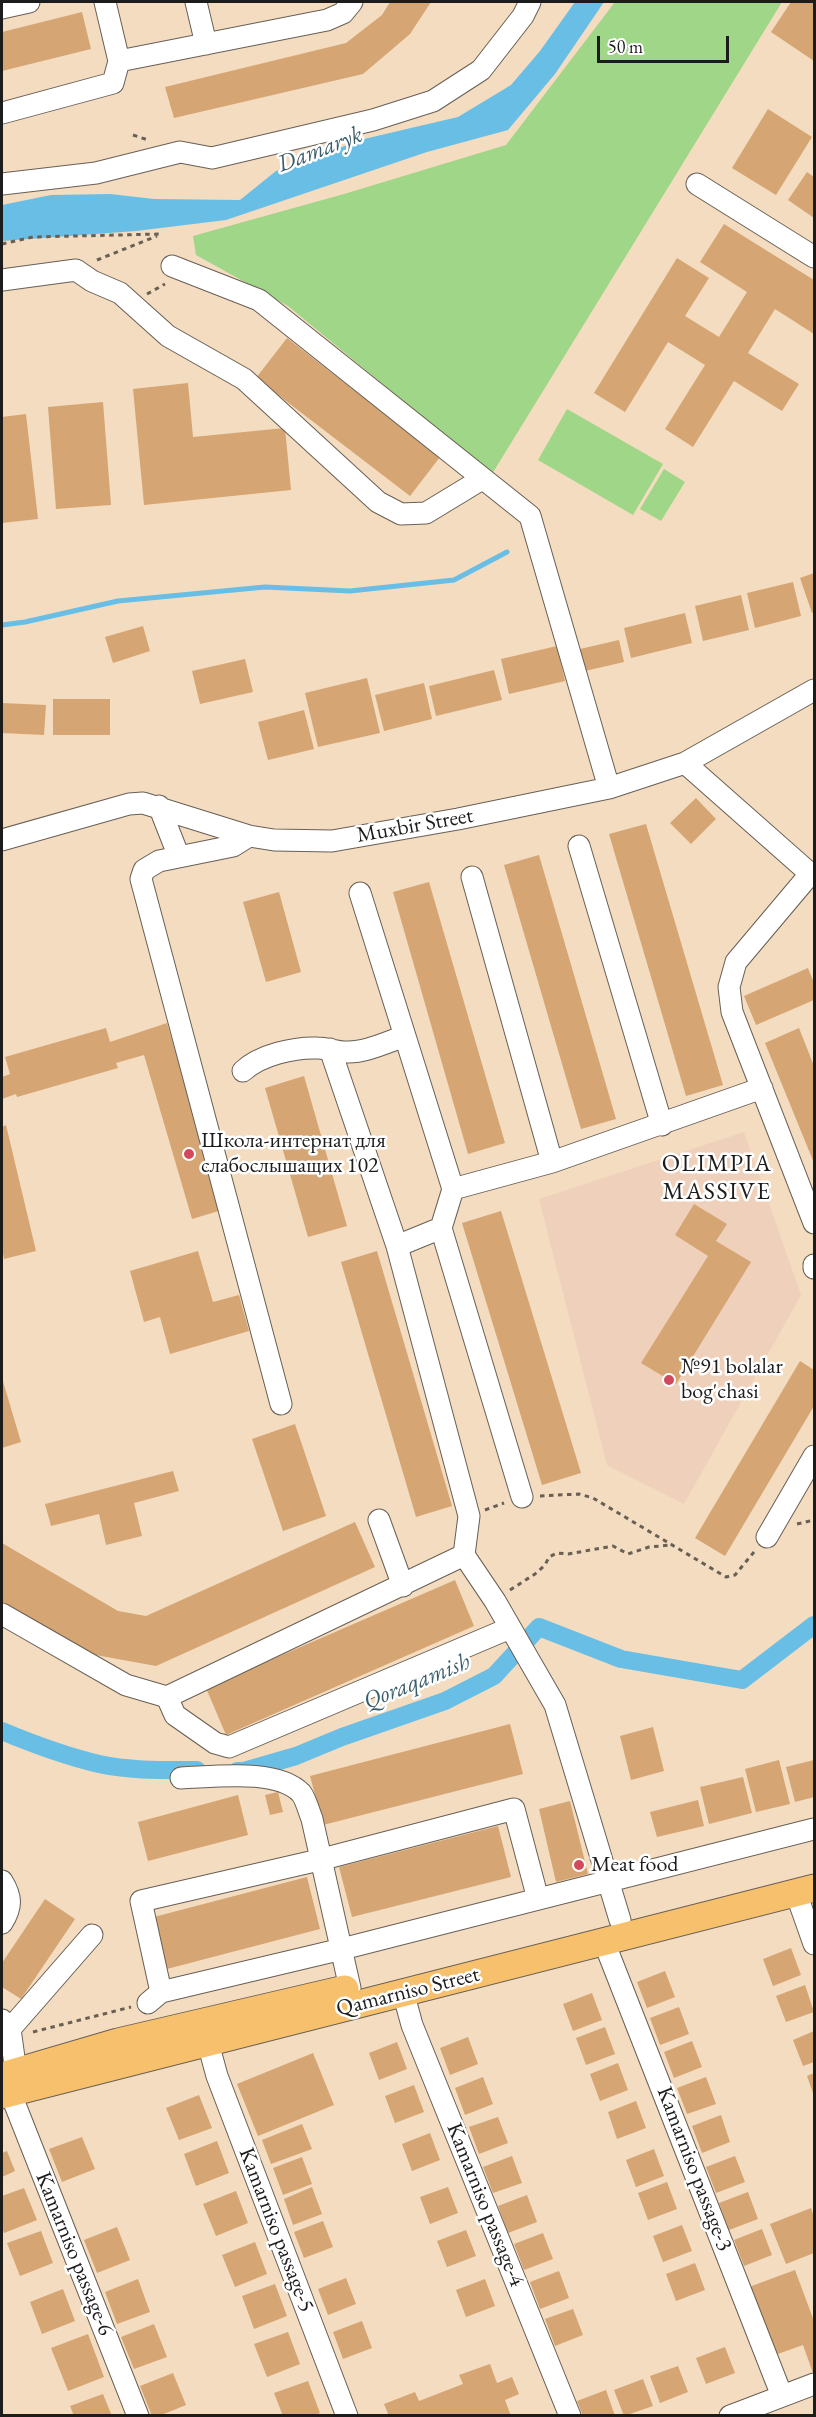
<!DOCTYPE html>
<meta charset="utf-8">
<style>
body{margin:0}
#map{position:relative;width:816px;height:2417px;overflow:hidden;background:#f4dcc0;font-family:"EB Garamond",serif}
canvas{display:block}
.frame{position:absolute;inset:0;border:3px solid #1c1c1c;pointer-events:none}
.scale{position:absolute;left:597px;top:36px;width:132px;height:27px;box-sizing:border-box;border:3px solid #1c1c1c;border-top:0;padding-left:8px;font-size:18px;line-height:21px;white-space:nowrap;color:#1c1c1c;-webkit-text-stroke:4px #fff;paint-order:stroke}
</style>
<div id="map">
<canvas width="816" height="2417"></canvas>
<div class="frame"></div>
<div class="scale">50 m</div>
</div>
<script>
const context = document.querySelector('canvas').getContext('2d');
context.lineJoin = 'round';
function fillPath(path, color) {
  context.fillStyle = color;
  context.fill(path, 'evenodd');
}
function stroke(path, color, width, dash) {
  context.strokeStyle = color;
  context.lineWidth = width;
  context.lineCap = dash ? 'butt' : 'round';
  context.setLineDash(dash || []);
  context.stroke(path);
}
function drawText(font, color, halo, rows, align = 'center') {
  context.font = font + ' "EB Garamond",serif';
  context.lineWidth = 5;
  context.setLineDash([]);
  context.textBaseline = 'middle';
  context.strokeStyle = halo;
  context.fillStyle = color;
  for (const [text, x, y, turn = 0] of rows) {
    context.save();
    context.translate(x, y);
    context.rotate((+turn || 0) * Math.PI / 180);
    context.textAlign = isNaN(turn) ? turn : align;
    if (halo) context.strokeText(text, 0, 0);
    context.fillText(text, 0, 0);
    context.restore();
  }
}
fillPath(new Path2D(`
 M744,1132l57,163 -117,209 -77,-39 -68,-266z`), '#efd0bb');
fillPath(new Path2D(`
 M615,2h167l-290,472 -204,-168 -92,-51 -3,-19 151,-42 162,-49z
 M567,409l96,55 -30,51 -95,-55z
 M664,469l21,13 -24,39 -21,-12z`), '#a0d687');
fillPath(new Path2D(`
 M575,2h29l-49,72 -47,56 -81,22 -201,68 -90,11 -134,10v-36l49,-10 59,-1 44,5 86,1 36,-29 88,-32 94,-22 53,-32 29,-34z`), '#68bee5');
stroke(new Path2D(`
 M2,625l23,-3 93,-21 147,-14 85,4 104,-11 53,-28`), '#68bee5', 5);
stroke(new Path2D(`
 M2,1731c31,13 64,25 97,33 31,7 67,6 98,6
 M237,1771h7l52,-15 46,-19 103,-36 49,-25 45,-49 82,32 121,21 72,-55`), '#68bee5', 18);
fillPath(new Path2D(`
 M390,2h41l-21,32 -47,40 -189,44 -9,-31 181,-44 36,-28z
 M791,2h23v59l-43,-29z
 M82,12l9,37 -89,22v-39z
 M768,109l44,28 -36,58 -44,-27z
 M807,172l7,5v41l-26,-18z
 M724,224l90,56v54l-39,-25 -27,44 51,31 -17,27 -48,-30 -41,66 -28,-18 40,-64 -37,-23 -43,70 -31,-19 83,-135 32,20 -24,38 34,21 28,-45 -47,-30z
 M287,338l153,119 -30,39 -154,-118z
 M188,383l5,54 92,-9 6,62 -147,15 -11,-116z
 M103,402l8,103 -55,4 -8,-102z
 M26,414l12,105 -36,4v-106z
 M814,573v39l-2,1 -12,-35z
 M793,582l8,34 -46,12 -8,-35z
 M741,595l8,35 -46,11 -8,-35z
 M685,613l7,30 -61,15 -7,-30z
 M143,626l7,25 -37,12 -8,-26z
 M619,640l5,22 -39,9 -5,-22z
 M557,646l8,35 -56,13 -8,-35z
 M245,659l8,33 -53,12 -8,-33z
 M494,670l8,30 -66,16 -7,-30z
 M367,678l13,55 -62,14 -13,-54z
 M424,683l8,36 -48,12 -9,-36z
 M53,699h57v36h-57z
 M2,703l44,2 -2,30 -42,-2z
 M304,710l10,39 -46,11 -10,-38z
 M696,798l20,21 -25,25 -21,-21z
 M646,824l77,261 -37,11 -77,-262z
 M539,855l77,264 -35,10 -77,-264z
 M429,882l76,261 -37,11 -75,-262z
 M279,892l22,80 -35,10 -23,-80z
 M808,968l6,15v17l-58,25 -12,-29z
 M167,1023l55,187 -30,9 -48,-164 -28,8 2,5 -101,29 -1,-3 -14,5v-22l8,-3 -5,-17 101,-29 4,14z
 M799,1028l15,38v97l-49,-120z
 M304,1076l43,150 -39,11 -43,-149z
 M6,1125l30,126 -32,8 -2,-12v-120z
 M694,1204l33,20 -11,17 35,21 -75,122 -35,-21 67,-107 -33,-21z
 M501,1211l80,262 -39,12 -80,-262z
 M198,1251l15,51 26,-7 10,36 -79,23 -10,-37 -16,5 -14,-51z
 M377,1251l75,255 -36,11 -75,-255z
 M800,1361l14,9v36l-89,150 -30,-18z
 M2,1378l19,64 -19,6z
 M295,1424l31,92 -43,15 -31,-92z
 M173,1471l6,20 -45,12 8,33 -36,9 -7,-31 -48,12 -6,-22z
 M355,1522l20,45 -219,99 -66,-12 -88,-52v-59l116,68 28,5z
 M455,1580l19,46 -248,109 -20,-47z
 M510,1724l13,50 -200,51 -13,-49z
 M653,1727l11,44 -33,9 -11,-44z
 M779,1760l11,44 -34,8 -11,-43z
 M814,1760v37l-19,5 -9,-35z
 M743,1777l9,36 -43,11 -9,-37z
 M278,1792l5,20 -13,3 -5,-20z
 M238,1795l10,40 -100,26 -10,-39z
 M698,1800l6,26 -47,11 -7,-25z
 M570,1801l18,73 -32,8 -17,-73z
 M498,1826l13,51 -159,40 -13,-50z
 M307,1877l13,52 -157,41 -13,-52z
 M45,1899l30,20 -54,80 -19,-12v-24z
 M791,1948l10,27 -28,11 -10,-27z
 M665,1971l10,26 -28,11 -10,-26z
 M805,1985l9,27 -28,10 -10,-26z
 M592,1993l10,27 -29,11 -10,-27z
 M679,2007l10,27 -29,11 -10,-27z
 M605,2027l10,27 -29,11 -10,-27z
 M814,2031v31l-11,4 -10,-26z
 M468,2037l10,27 -28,11 -10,-27z
 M692,2041l10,26 -28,11 -10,-26z
 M397,2042l10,27 -28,11 -10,-27z
 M313,2053l21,52 -76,31 -21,-52z
 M618,2063l10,27 -28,11 -10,-27z
 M814,2073v23l-7,-20z
 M483,2077l10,27 -28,11 -10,-27z
 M706,2077l10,27 -29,10 -10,-26z
 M414,2085l10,27 -29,11 -10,-27z
 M199,2095l13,33 -33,12 -13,-32z
 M636,2101l10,27 -29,11 -9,-27z
 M721,2115l9,27 -28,11 -10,-27z
 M498,2117l10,26 -29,11 -10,-27z
 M302,2124l10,25 -41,15 -9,-24z
 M430,2133l10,27 -28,11 -10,-27z
 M82,2137l13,32 -33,13 -13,-33z
 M217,2141l12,32 -33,13 -12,-32z
 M654,2149l10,27 -28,11 -10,-27z
 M7,2151l8,20 -13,6v-24z
 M512,2156l10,27 -29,10 -10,-26z
 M735,2156l10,26 -29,11 -10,-26z
 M302,2157l10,27 -29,11 -10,-27z
 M667,2182l10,27 -29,11 -10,-27z
 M312,2187l10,27 -29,11 -9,-26z
 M448,2187l10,26 -28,11 -10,-27z
 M24,2188l13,32 -33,13 -2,-6v-31z
 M236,2191l12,32 -32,13 -13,-32z
 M748,2192l10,27 -29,11 -10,-27z
 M527,2195l10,27 -29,11 -10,-27z
 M811,2208l3,9v36l-28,11 -16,-40z
 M323,2221l10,26 -29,11 -10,-26z
 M682,2225l10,26 -29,11 -10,-26z
 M117,2227l13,33 -33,13 -13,-33z
 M762,2229l10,26 -28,11 -10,-26z
 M466,2230l10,26 -29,11 -10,-26z
 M41,2231l12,32 -33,13 -13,-33z
 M543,2233l10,26 -29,11 -10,-26z
 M255,2242l12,32 -32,13 -13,-32z
 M695,2263l10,27 -29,11 -10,-27z
 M795,2270l19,51v55l-11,-31 -28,10 -26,-68z
 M559,2271l10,27 -29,11 -10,-27z
 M346,2278l10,26 -28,11 -10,-26z
 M138,2279l12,33 -33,12 -12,-32z
 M485,2279l10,27 -29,11 -10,-27z
 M275,2284l12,32 -33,13 -12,-33z
 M63,2289l12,32 -33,13 -12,-32z
 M573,2309l10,26 -28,11 -10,-27z
 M362,2321l10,27 -29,11 -10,-27z
 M154,2324l13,33 -33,12 -13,-32z
 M288,2332l12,32 -33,13 -13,-33z
 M88,2334l16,43 -36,14 -17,-43z
 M725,2347l10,26 -29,11 -10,-26z
 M490,2364l7,19 15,-6 7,17 -14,6 6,16h-122l-5,-12 31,-12 4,9 44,-17 -4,-9z
 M678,2366l10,26 -28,11 -10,-27z
 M173,2373l13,32 -27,11h-7l-12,-30z
 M643,2379l10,27 -29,10 -10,-26z
 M308,2381l12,32 -7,3h-30l-9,-23z
 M606,2390l9,26h-32l-6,-15z
 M103,2394l9,22h-38l-4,-10z`), '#d5a573');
const minor = new Path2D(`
 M105,2l14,59
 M196,2l10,42
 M2,8l27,-6
 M2,113l111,-30 6,-22 208,-41 16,-7 9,-11
 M2,184l94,-11 84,-21 32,6 161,-38 60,-19 48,-31 42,-54 7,-14
 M697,184l117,73
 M172,266l87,34 271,216 79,272
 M2,280l74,-10 16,11 28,12 48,43 76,43 134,123 23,12 25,-1 56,-34
 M685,763l129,114
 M159,806l20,51
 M249,836l-16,10 -74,15 -15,9 -3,9 140,525
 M2,840l127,-36 14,-1 106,33 25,4 58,1 126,-22 151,-31 76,-25 129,-73
 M579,846l83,279
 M811,873l-75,89 -7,25 3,25 82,211
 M472,877l80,285
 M360,893l93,296 -12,39 81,269
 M330,1049l67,197 44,-18
 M243,1071c17,-16 51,-24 75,-23 9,0 18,4 28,4 19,1 41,-10 59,-16
 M453,1189l99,-27 210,-74
 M397,1246l72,270 -5,39 31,46 60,104 65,215
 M814,1265v3
 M379,1520l24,66
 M767,1537l47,-81
 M2,1614l124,71 41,12 297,-142
 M167,1697l8,18 40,28 14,4 281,-119
 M181,1778c32,-1 96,-10 120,15 5,6 8,19 11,26l38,169
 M2,1881c10,16 10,26 0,42
 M796,1893l18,51
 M604,1942l178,454
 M161,1992l-20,-91 178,-41 195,-51 24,90
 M403,1992l9,33 158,391
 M148,2003l13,-11 181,-43 472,-120
 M2,2020l8,9 6,43
 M10,2029l82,-94
 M208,2043l9,33 130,340
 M10,2092l128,324
 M730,2416l84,-32`);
const major = new Path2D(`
 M2,2076l116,-34 227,-53
 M2,2095l812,-207`);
stroke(minor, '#685f55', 23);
stroke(major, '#685f55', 29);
stroke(new Path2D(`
 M133,135l15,5
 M2,244l31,-7 128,-3
 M97,260l60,-24
 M147,294l18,-10
 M540,1496l39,-2 14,4 133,79 9,-2 19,-23
 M485,1510l19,-7
 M797,1524l17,-4
 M510,1590l25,-16 10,-9 4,-8 8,-4 11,1 45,-8 15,8 21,-7 22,-2
 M33,2032l98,-25`), '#685f55', 3, [4.5, 4.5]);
stroke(minor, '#fff', 21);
stroke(major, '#f7c06c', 27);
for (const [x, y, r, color] of [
 [189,1154,6,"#d1495b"],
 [669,1380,6,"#d1495b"],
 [579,1865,6,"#d1495b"]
]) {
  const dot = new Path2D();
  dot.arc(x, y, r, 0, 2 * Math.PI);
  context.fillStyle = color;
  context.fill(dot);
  stroke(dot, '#fff', 2);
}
drawText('22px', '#1c1c1c', '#fff', [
 ["Muxbir Street",415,826,-10],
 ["Qamarniso Street",408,1992,-14],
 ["Kamarniso passage-3",694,2169,69],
 ["Kamarniso passage-4",485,2205,68],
 ["Kamarniso passage-5",276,2230,69],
 ["Kamarniso passage-6",74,2254,68]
]);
drawText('22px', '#1c1c1c', '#fff', [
 ["Школа-интернат для",201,1141],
 ["слабослышащих 102",201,1166],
 ["№91 bolalar",681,1367],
 ["bog'chasi",681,1392],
 ["Meat food",591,1865]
], 'left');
drawText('italic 24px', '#3a5d6c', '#fff', [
 ["Damaryk",320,150,-21],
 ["Qoraqamish",417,1682,-22]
]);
context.letterSpacing = '1.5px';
drawText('24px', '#1c1c1c', '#fff', [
 ["OLIMPIA",717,1164],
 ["MASSIVE",717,1192]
]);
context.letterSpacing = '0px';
</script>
